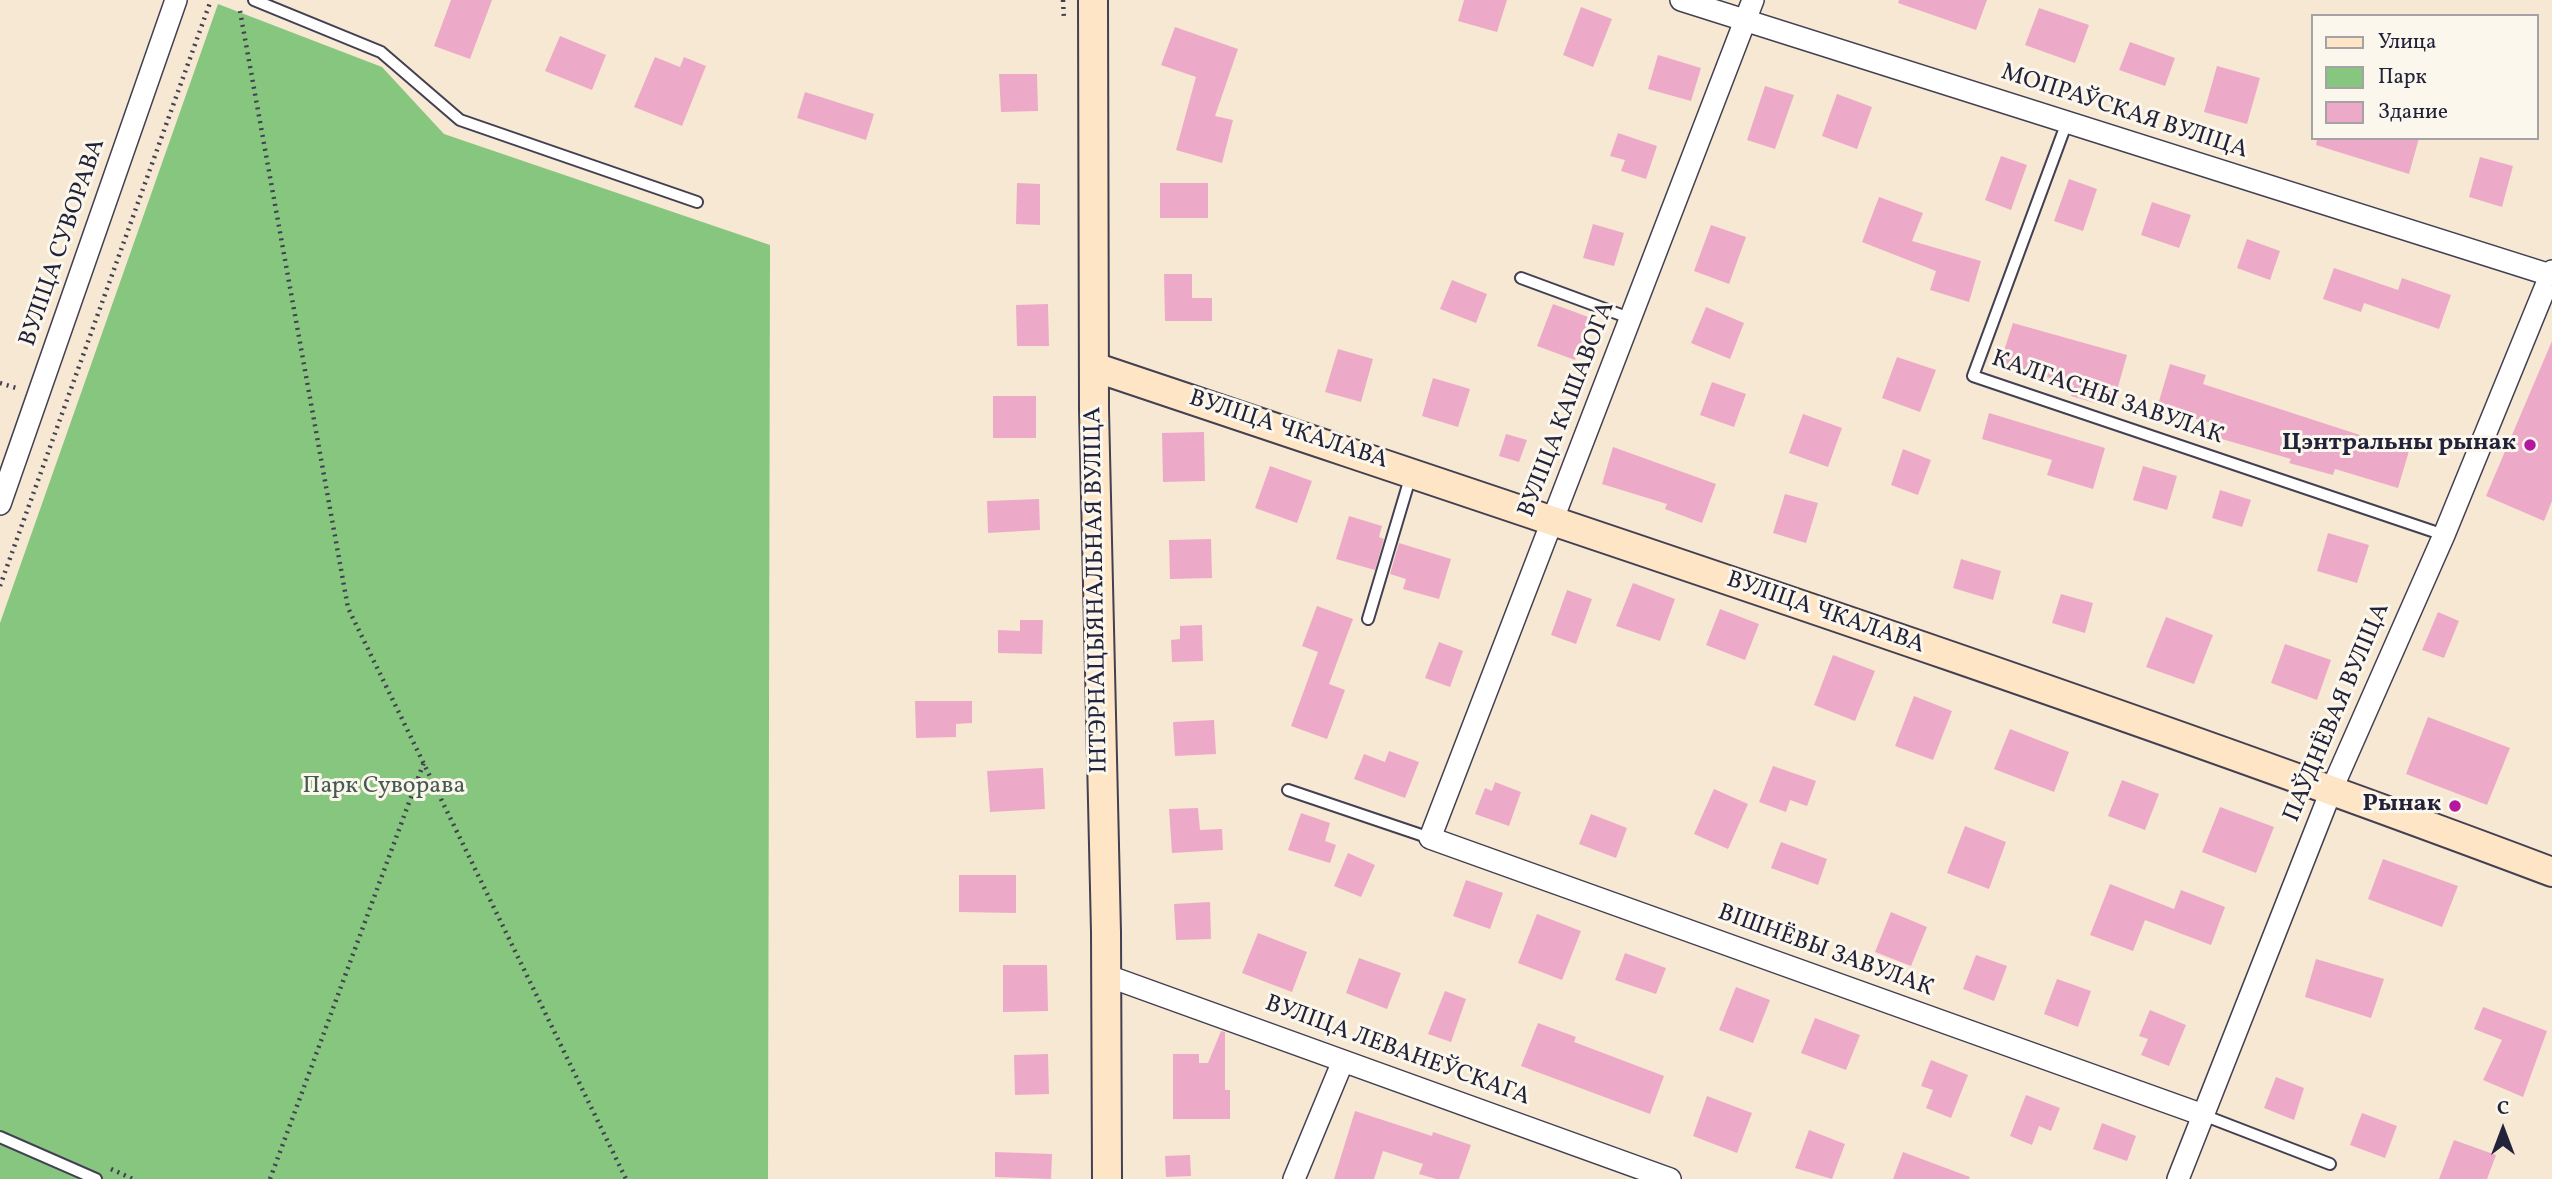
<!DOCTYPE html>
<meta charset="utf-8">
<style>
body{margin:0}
#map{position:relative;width:2552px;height:1179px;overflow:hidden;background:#f7e8d3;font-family:Vollkorn,serif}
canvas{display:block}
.legend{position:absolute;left:2311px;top:14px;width:228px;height:126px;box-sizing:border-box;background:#fbf7ec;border:2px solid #a4a2a5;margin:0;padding:9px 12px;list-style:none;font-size:21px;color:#22223b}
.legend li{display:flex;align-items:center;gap:14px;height:35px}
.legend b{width:35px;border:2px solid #a4a2a5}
.north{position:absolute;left:2468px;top:1095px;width:70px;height:70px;-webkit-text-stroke:5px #fbf7ec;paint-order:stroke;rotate:0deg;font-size:19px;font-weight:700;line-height:28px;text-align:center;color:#22223b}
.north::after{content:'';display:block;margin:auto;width:24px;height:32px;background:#22223b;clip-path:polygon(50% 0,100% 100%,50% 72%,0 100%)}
</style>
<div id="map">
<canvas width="2552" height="1179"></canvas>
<ul class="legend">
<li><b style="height:9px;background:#fde5c5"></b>Улица</li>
<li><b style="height:19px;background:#87c67e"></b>Парк</li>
<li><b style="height:19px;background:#edaac8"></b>Здание</li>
</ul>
<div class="north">С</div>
</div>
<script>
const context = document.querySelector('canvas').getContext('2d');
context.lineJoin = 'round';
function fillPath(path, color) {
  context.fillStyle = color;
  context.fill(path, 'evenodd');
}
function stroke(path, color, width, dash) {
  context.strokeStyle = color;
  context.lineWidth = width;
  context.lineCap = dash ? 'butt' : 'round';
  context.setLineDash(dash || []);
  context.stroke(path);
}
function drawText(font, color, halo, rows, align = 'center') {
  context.font = font + ' Vollkorn,serif';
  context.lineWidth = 6;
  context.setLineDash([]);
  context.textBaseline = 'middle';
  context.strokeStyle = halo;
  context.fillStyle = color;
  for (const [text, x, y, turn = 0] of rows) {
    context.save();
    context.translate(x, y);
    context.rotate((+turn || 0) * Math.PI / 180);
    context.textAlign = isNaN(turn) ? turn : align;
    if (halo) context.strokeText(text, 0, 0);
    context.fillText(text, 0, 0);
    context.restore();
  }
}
fillPath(new Path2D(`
 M218,4l164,63 62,67 326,111 -2,934h-768v-556z`), '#87c67e');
fillPath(new Path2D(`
 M451,0h41l-22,59 -36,-13z
 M1464,0h43l-10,32 -39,-11z
 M1899,0h88l-11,30 -78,-27z
 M1581,7l31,12 -19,48 -30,-12z
 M2039,8l50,17 -14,38 -50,-18z
 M1175,27l63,22 -23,67 18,4 -11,43 -46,-13 20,-73 -35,-12z
 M560,36l46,19 -14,35 -47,-19z
 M2130,42l45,16 -10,28 -46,-16z
 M1658,55l43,13 -10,33 -43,-12z
 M655,57l25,10 4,-10 22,9 -24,60 -48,-19z
 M2217,66l43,12 -13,46 -43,-12z
 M999,74h38l1,37 -37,1z
 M1765,86l29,9 -19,54 -28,-9z
 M805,92l69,22 -8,26 -69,-22z
 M1837,94l35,13 -15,42 -35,-13z
 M1618,133l39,13 -11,33 -25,-8 4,-11 -15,-4z
 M2317,138h102l-10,36 -93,-29z
 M2001,156l26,9 -16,45 -26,-10z
 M2480,157l33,9 -11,41 -33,-10z
 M2069,179l28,10 -14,42 -29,-10z
 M1017,183l23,1v41l-24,-1z
 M1160,183h48v35h-48z
 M1879,197l44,16 -11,28 69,20 -12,41 -39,-12 6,-19 -74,-29z
 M2152,202l39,13 -12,33 -38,-13z
 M1593,224l31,9 -10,33 -31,-8z
 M1711,225l35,12 -17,47 -35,-13z
 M2247,239l33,12 -10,29 -33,-12z
 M2334,268l64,22 4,-12 49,17 -12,34 -75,-26 -3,9 -38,-13z
 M1164,274h28v24h20v23h-47z
 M1452,280l35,14 -11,29 -36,-14z
 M1048,304l1,42h-32l-1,-41z
 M1553,304l38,14 -16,42 -38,-14z
 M1706,307l38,16 -14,36 -39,-16z
 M2013,323l114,32 -15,53 -41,-12 3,-11 -74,-22z
 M2552,341v160l-8,20 -58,-25z
 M1338,349l35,10 -12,43 -36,-10z
 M1897,357l39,13 -16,42 -38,-14z
 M2170,364l36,11 -3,9 206,67 -11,37 -63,-19 -2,6 -44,-12 2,-4 -83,-24 3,-12 -54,-15z
 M1433,378l37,11 -12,38 -36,-11z
 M1712,382l34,12 -12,33 -34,-12z
 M993,396h43v42h-43z
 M1989,413l116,35 -12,41 -46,-14 5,-15 -70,-21z
 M1803,414l39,14 -14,39 -39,-14z
 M1204,432l1,49 -42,1 -1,-49z
 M1506,434l21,6 -8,22 -20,-6z
 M1613,447l103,37 -14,39 -37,-14 2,-5 -65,-20z
 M1903,449l28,11 -13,35 -27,-10z
 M1270,466l42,15 -15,42 -42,-15z
 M2143,466l34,10 -10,34 -34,-10z
 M2220,490l31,10 -9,27 -30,-9z
 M1785,494l33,9 -12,40 -33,-10z
 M1039,499l1,31 -52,3 -1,-32z
 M1349,516l33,10 -3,11 5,2 -9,31 -39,-11z
 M2328,533l41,12 -12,38 -40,-12z
 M1211,539l1,39 -42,1 -1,-39z
 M1399,543l52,16 -12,40 -36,-10 3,-10 -16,-5z
 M1961,559l40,12 -8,29 -40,-12z
 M1633,583l42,16 -15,42 -44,-15z
 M1567,590l25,9 -16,45 -25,-9z
 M2061,594l32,9 -8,30 -33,-10z
 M1317,606l36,13 -24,65 16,6 -18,49 -36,-13 27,-74 -16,-6z
 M1720,609l39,15 -14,36 -39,-15z
 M2438,612l21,9 -15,37 -22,-8z
 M2166,617l47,18 -19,49 -48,-17z
 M1020,620h23l-1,34 -44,-1v-23l22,1z
 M1202,625l1,36 -31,1 -1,-22 9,-1v-13z
 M1439,642l24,9 -13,36 -25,-9z
 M2285,644l46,16 -14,40 -46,-17z
 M1833,655l42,16 -20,50 -41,-16z
 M1914,696l38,15 -19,49 -38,-14z
 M915,701h57v22l-16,1v13l-40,1z
 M2428,717l82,31 -23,57 -81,-31z
 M1214,720l2,34 -41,2 -2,-34z
 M2010,729l59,23 -15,40 -60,-23z
 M1389,751l30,11 -14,36 -51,-19 10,-25 21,8z
 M1773,766l43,15 -9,25 -17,-6 -4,12 -27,-10z
 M1043,768l2,41 -55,3 -3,-41z
 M2122,780l37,14 -14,36 -37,-14z
 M1495,782l26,10 -12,34 -34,-12 10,-26 7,3z
 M1714,789l34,15 -20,45 -34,-15z
 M2220,807l54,20 -18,46 -54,-21z
 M1198,808l2,22 22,-1 1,21 -51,3 -3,-44z
 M1301,813l29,10 -5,18 11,4 -6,18 -42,-13z
 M1591,814l36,14 -11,30 -37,-14z
 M1965,826l41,16 -17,47 -42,-16z
 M1781,842l46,17 -9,26 -47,-17z
 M1348,853l27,12 -14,32 -27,-11z
 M2383,859l75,27 -16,41 -74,-28z
 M959,875h57v38l-57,-1z
 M1466,880l37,13 -13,36 -37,-13z
 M2110,884l64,25 7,-19 44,17 -14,38 -66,-25 -12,31 -43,-16z
 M1210,902l1,37 -35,1 -2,-36z
 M1891,912l36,15 -16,39 -36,-14z
 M1537,914l44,17 -19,49 -44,-17z
 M1258,933l49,19 -15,40 -50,-19z
 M1625,953l41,15 -10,26 -41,-14z
 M1976,955l31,11 -13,35 -31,-12z
 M1359,958l42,15 -14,36 -41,-16z
 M2316,959l68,20 -13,39 -66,-21z
 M1003,965h44l1,46 -45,1z
 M2057,979l34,12 -13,36 -34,-13z
 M1736,987l34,13 -17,43 -34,-13z
 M1445,991l21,8 -15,43 -23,-8z
 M2483,1007l64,24 -24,66 -40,-17 19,-40 -28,-11z
 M2150,1010l36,15 -17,41 -28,-11 7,-16 -9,-3z
 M1815,1018l45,17 -14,35 -45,-17z
 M1538,1023l38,14 -2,5 90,34 -14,38 -129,-48z
 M1221,1031l4,1v58h5v29h-57v-65h26v9h9z
 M1048,1054l1,40 -34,1 -1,-40z
 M1931,1060l37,15 -17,43 -25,-10 7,-18 -12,-4z
 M2276,1077l28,11 -10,32 -30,-12z
 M2026,1095l34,13 -9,23 -12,-5 -7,19 -22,-9z
 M1707,1096l45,17 -15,40 -44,-17z
 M1355,1111l77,25 1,-4 38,13 -12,34h-23l-17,-5 4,-10 -40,-13 -9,28h-40z
 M2362,1113l35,13 -12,32 -35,-13z
 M2102,1123l34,13 -9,25 -34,-12z
 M1809,1130l36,14 -13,35 -37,-11z
 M2454,1140l42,15 -9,24h-48z
 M995,1152l57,2 -1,25 -56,-2z
 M1903,1152l67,25 -1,2h-76z
 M1190,1155l1,21 -25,1 -1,-21z`), '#edaac8');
const lane = new Path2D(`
 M254,0l127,52 79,68 237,82
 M2067,122l-94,254 471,159
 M1521,278l111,41
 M1368,619l43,-144
 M1288,790l142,48
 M2203,1115l127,49
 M0,1137l96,42`);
const street = new Path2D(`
 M1681,0l869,275
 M1753,0l-323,838 773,277
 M0,504l176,-504
 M1105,975l565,204
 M1294,1179l49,-118
 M2178,1179l153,-388 113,-256 108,-264`);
const secondary = new Path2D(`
 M1093,0l1,410 12,522 1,247
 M1094,367c487,164 977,324 1458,505`);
stroke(lane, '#424052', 14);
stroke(street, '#424052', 24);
stroke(secondary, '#424052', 32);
stroke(new Path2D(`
 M1063,0l1,20
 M240,11l108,597 278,571
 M0,383l16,5
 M0,586l211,-586
 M111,1169l22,10
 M270,1179l154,-417`), '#424052', 4.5, [2, 5]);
stroke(lane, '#fff', 10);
stroke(street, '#fff', 21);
stroke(secondary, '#fde5c5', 28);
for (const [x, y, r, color] of [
 [2530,445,7,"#b5179e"],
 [2455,806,7,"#b5179e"]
]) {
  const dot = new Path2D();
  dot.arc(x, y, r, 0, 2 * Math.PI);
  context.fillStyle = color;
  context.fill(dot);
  stroke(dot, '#fbf7ec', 2.5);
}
drawText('24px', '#22223b', '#fbf7ec', [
 ["МОПРАЎСКАЯ ВУЛІЦА",2124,113,18],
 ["ВУЛІЦА СУВОРАВА",64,243,-71],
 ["КАЛГАСНЫ ЗАВУЛАК",2107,399,19],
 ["ВУЛІЦА КАШАВОГА",1568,410,-69],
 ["ВУЛІЦА ЧКАЛАВА",1288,431,18],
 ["ІНТЭРНАЦЫЯНАЛЬНАЯ ВУЛІЦА",1098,590,-91],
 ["ВУЛІЦА ЧКАЛАВА",1825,614,19],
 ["ПАЎДНЁВАЯ ВУЛІЦА",2338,713,-67],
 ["ВІШНЁВЫ ЗАВУЛАК",1825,952,20],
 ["ВУЛІЦА ЛЕВАНЕЎСКАГА",1397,1052,20]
]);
drawText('bold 24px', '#22223b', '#fbf7ec', [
 ["Цэнтральны рынак",2516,445],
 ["Рынак",2441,806]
], 'right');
drawText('24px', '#455b52', '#fbf7ec', [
 ["Парк Суворава",384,788]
]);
</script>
